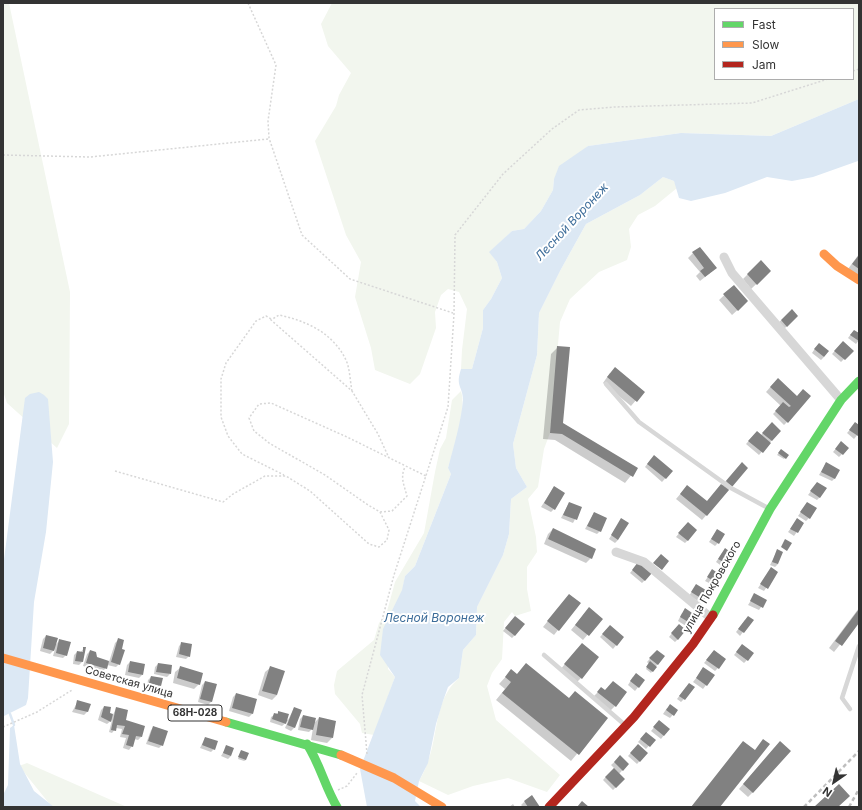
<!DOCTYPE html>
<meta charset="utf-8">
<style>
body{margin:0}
#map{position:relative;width:862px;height:810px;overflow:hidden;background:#fff;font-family:Inter,sans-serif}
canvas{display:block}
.frame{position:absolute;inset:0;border:4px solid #333;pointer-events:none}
.legend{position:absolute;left:714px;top:8px;width:140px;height:72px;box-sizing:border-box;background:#fff;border:1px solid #adadad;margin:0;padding:5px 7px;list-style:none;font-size:12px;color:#333}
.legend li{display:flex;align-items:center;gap:8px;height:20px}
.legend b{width:20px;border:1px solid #adadad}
.north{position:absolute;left:814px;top:762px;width:40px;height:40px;-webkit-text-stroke:3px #fff;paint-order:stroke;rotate:214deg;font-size:11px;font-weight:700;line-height:16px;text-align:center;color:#333}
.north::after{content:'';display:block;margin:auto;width:14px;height:18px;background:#333;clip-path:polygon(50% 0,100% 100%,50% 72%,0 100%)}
</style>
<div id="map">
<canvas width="862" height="810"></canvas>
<div class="frame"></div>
<ul class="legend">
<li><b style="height:5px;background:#63d668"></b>Fast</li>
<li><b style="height:5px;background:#ff974d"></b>Slow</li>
<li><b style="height:5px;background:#b3261e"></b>Jam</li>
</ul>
<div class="north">N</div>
</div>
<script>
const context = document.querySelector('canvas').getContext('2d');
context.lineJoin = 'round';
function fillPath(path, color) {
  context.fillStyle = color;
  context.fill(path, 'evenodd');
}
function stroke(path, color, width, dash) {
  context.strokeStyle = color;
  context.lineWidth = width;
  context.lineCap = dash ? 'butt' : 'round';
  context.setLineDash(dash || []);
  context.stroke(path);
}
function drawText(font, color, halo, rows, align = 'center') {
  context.font = font + ' Inter,sans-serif';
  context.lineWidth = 4;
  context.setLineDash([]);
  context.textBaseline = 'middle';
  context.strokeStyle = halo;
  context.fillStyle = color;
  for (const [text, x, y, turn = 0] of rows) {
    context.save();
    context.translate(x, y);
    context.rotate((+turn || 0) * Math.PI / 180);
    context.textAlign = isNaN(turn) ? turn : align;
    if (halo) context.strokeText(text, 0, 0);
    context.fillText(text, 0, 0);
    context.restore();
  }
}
fillPath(new Path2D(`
 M3,3h6l61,289 -1,132 -12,24 -50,-45 -4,-12z
 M332,3h527v96l-88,37 -90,-3 -93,13 -34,33 -1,11 -12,21 -17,18 -12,2 -22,21 7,10 5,16 -11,21 -8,11v18l-11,41h-11l1,-19 5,-41 -8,-17 -11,-3 -7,6 -6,17 1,16 -16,46 -10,10 -35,-14 -4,-22 -16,-51 6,-35 -15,-27 -31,-94 21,-35 3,-11 12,-22 -23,-27 -7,-22zM715,9h138v70h-138z
 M663,177l11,4 3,7 -22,18 -17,9 -9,14 2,18 -4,13 -28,12 -29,27 -10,23 -10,111 -6,16 -6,38 -10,12 8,38 1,15 -10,15v22l4,22 -16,5 -3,-4 -8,10 -2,37 -10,14 -5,13 9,34 64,55 -13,17 -39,-14 -35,8 -25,9 -29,-14c3,-5 6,-11 8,-17 12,-29 6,-63 32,-86l4,-28 13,-15 1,-28 26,-52 6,-21 2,-35 16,-12 -11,-19 -3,-24 24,-89 2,-42 21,-42 26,-47 54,-29z
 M461,391c6,20 -7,57 -13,77l3,6 -36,92 -10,10 -17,93 7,8 -21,58 -12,-2 -2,-9 -25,-30 -1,-9 3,-14 37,-31 5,-17 7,-8 9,-33 29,-49 11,-61 5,-23 6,-11 6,-38z
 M27,763l100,44h-75l-33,-41z`), '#f2f6ee');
fillPath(new Path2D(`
 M859,99l-1,62 -45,16 -21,4 -25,-4 -42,16 -34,8 -12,-3 -5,-17 -11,-4 -23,18 -54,29 -26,47 -21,42 -2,42 -24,89 3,24 11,19 -16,12 -2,35 -6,21 -26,52 -1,28 -13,15 -4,28 -11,9 -5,14 -7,23 -8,39 -9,18 -4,20 6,6h-54l-7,-38 35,-92 -15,-22 3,-26 19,-39 3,-14 10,-10 36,-92 -3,-6c6,-23 13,-45 15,-68 0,-14 -8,-13 -2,-31h11l11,-41v-18l8,-11 11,-21 -5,-16 -8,-10 23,-21 12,-2 17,-18 12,-21 1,-11 5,-13 29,-20 93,-13 90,3z
 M39,392l5,3 4,4 5,63 -7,70 -12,70 -6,96 -2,7 -22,11 -1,-149 22,-169 5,-4z
 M14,725l6,39 14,27 20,16h-51v-12l5,-10 2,-57z`), '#dce8f4');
fillPath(new Path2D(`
 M693,253l17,20 -10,8 -4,-5 4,-4 -12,-14z
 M859,254v23l-11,-8z
 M761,261l9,10 -19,18 -8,-10z
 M734,286l8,20 -10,9 -13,-15z
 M792,311l5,5 -13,13 -6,-6z
 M851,334h8v6l-3,4 -8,-6z
 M843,342l9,9 -11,11 -9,-8z
 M558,347l4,77 75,44 -12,15 -70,-43 -12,-1 8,-85z
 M816,347l8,10 -3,3 -9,-7z
 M610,373l33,19 -12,14 -28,-23z
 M773,384l24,13 -10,25 -3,3 -11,-11 8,-8 -15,-14z
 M856,423l3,3v7l-5,6 -7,-6z
 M772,424l8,7 -21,24 -13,-11 8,-9h7z
 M838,446l4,8 -3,3 -6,-5z
 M781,450l7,5 -4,4 -7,-4z
 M651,459l21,12 -10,11 -17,-15z
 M826,463l9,15 -3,3 -13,-6z
 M739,466l-7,20 -30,34 -26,-21 11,-13 20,16z
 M817,483l3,14 -3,3 -9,-5z
 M554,487v22l-3,3 -10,-5z
 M569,503l12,5 -8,15 -12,-5z
 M807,503l2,15 -3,3 -8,-5z
 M594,513l6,18 -3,3 -12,-5z
 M797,520l6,3 -9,13 -6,-4z
 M619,523l-1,17 -3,3 -6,-4z
 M685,526l3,14 -3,3 -9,-6z
 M553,529l38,29 -5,5 -42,-19 4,-10z
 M717,530l1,13 -3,3 -6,-4z
 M777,551l1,13 -3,3 -5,-2z
 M722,553l10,1 -9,13 -7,-5z
 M635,567l10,13 -3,3 -12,-10z
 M771,569l6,3 -13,19 -6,-3z
 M712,571l2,10 -3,3 -6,-3z
 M696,585l7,14 -3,3 -11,-6z
 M755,594l11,6 -7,10 -11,-5z
 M569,595l-11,35 -4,5 -11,-8z
 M589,608l12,11 -18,21 -12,-10z
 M859,608v13l-25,31 -5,-4z
 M682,613l12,2 -8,11 -8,-5z
 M512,620l3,15 -3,3 -9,-7z
 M745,620h7l-12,16 -4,-4z
 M676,628l2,11 -3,3 -6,-5z
 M607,629l16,8 -10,12 -13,-12z
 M46,636l9,9 5,-5 6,15 -3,3 -10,-2 2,-7 -5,5 -10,-3 3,-12z
 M118,640l1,24 -3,3 -9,-2 -4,7 -20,-6 4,-12 3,-3 6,7 13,4 6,-19z
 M182,643l7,13 -3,3 -10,-2 3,-11z
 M742,645l5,15 -3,3 -10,-8z
 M84,648l-2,14 -3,3 -6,-1 1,-9 3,-3 3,1z
 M577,649l4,29 -5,5 -16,-13z
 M714,651l4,17 -3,3 -11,-8z
 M654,654l9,3 -12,16 -5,-4 3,-5 -2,-2z
 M130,662l12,13 -3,3 -14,-3 2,-10z
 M158,664l12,10 -3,3 -13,-3 1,-7z
 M180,668l19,16 -5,5 -21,-6 2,-11z
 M270,668l7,27 -5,5 -14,-5 7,-23z
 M511,671l6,4 90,43 -36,43 -75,-61 9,-11 -6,-5z
 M701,672l12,4 -10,13 -10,-7z
 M151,677l9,8 -3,3 -10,-2 1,-6z
 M633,677l11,3 -9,11 -7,-6z
 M205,682l11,3 -5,17 -3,3 -10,-3 4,-17z
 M686,687l-2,12 -3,3 -4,-3z
 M601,689l14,17 -5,5 -17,-14z
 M236,694l20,6 -4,14 -3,3 -20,-6 4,-14z
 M78,701l11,3 -2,8 -3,3 -12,-3z
 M104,707l5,7 4,1 3,-7 9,13 16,16 -3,3 -4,-1 -2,7 -3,4 -6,-2 3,-10 -6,-1 2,-8 -6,-1 -4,5 -3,-1 3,-12 -5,4 -9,-4 3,-10z
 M294,708l7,3 -7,17 -3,3 -6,-3 3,-7 -6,5 -12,-4 1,-5 8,-5 9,8z
 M667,708l10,2 -7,8 -7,-4z
 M303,716l10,8 6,-6 13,20 -5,5 -16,-3 2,-12 -4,4 -11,-2 2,-11z
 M656,725l13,4 -8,10 -10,-8z
 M154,727l8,18 -3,3 -13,-4 5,-14z
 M646,733l8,7 -8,9 -8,-7z
 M205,738l9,11 -3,3 -11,-4z
 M638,745l9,8 -10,11 -9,-8z
 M227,746l4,10 -3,3 -7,-3z
 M775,747l-22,45 -5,5 -9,-8z
 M241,751l5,9 -2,1 -6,-2z
 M620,757l8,7 -9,10 5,5 -11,11 -10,-10 11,-12 -3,-3z
 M524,802l14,5h-15l-2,-2z
 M513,804l2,3h-6z`), '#0003');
stroke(new Path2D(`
 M10,714l4,11`), '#dce8f4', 2.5);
fillPath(new Path2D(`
 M700,247l17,21 -12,9 -5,-6 4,-3 -12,-16z
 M859,255v14l-7,-5z
 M761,260l10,11 -14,14 -10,-11z
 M734,285l14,16 -10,10 -15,-17z
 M792,309l6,7 -11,11 -6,-7z
 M854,330l5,3v8l-9,-6z
 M843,341l11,10 -9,9 -11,-9z
 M819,343l10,8 -5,6 -10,-8z
 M557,346l13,1 -7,76 75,45 -5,9 -71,-43 -12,-1z
 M615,367l30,25 -8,10 -30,-25z
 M778,378l19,18 6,-7 8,7 -23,27 -13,-12 8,-9 6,5 2,-1 -21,-19z
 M772,422l9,9 -9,10 -10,-8z
 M855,422l4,3 -1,11 -9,-6z
 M757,431l14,12 -8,10 -15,-12z
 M841,441l8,7 -6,7 -8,-6z
 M781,449l8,6 -3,4 -8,-6z
 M654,455l19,16 -7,8 -19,-15z
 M742,462l6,6 -16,19 -6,-6z
 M826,462l14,8 -5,9 -14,-7z
 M817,482l10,6 -7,10 -10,-7z
 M721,484l8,6 -22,26 -27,-22 7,-9 20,16z
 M554,486l11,7 -10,17 -11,-7z
 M569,502l13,5 -5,13 -14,-5z
 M807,502l10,6 -7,11 -10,-7z
 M594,512l13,6 -6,14 -14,-6z
 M621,518l8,5 -11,17 -7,-5z
 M797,518l7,5 -6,10 -8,-4z
 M688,522l9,8 -9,11 -10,-8z
 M553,528l43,21 -4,10 -44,-20z
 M717,529l8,5 -6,10 -8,-5z
 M785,539l7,4 -5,8 -6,-4z
 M725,548l8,6 -6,10 -9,-5z
 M777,549l6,3 -5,12 -6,-2z
 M661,554l8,7 -7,9 -9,-7z
 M638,562l14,11 -7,8 -13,-11z
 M771,567l7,5 -10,17 -8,-5z
 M712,569l7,5 -4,8 -8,-5z
 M696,584l13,8 -5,8 -13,-8z
 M754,593l13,7 -4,8 -13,-7z
 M569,594l12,9 -22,28 -12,-10z
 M589,607l14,12 -14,17 -14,-11z
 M685,608l10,7 -5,8 -10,-6z
 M859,609v14l-17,23 -7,-5z
 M515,616l10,8 -10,12 -10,-8z
 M748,616l6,4 -10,13 -6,-4z
 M679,624l7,6 -8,10 -7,-7z
 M610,625l14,12 -7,9 -15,-12z
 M46,635l12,3 -4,13 -11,-3z
 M118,638l6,2 -2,9 3,1 -5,15 -9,-3z
 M59,639l12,3 -4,14 -11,-3z
 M181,642l11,2 -2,13 -11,-3z
 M582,643l17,14 -17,22 -18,-15z
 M742,644l12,9 -6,8 -12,-9z
 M83,647h3l-3,15 -8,-1 2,-10 6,1z
 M90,650l6,2 1,5 12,4 -2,8 -21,-6z
 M657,650l8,6 -7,9 -9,-7z
 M714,650l12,9 -7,10 -13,-9z
 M130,661l15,3 -2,11 -15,-3z
 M650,661l7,6 -4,5 -7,-5z
 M158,663l14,2 -1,9 -15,-2z
 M526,663l43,35 6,-7 33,27 -29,37 -77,-62 9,-11 -6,-5 6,-8 6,5z
 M180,666l23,7 -3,12 -23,-7z
 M270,666l15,5 -8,24 -15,-4z
 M703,667l12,8 -8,11 -11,-8z
 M636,673l9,7 -6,8 -9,-7z
 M151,676l12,2 -2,8 -12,-3z
 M205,681l12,3 -5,18 -12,-3z
 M613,681l14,11 -11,15 -19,-15 4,-5 4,3z
 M689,683l6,4 -10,13 -6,-4z
 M236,693l21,6 -4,15 -21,-6z
 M77,700l14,4 -3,8 -13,-3z
 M670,704l8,6 -4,6 -8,-6z
 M104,706l7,1 -1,6 3,1 -2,8 -10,-5z
 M116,707l12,3 -2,10 19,6 -3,11 -6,-1 -3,11 -7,-2 3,-10 -7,-1 3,-8 -8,-1 -1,6 -5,-1z
 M294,707l8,3 -7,18 -8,-3z
 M278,711l11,3 -3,10 -14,-5 2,-6 4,1z
 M303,715l13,3 -3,12 -13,-3z
 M319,717l17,4 -3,17 -17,-3z
 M659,720l11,9 -6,7 -11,-9z
 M153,726l15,5 -5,15 -15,-5z
 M646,732l10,8 -6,7 -10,-8z
 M205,737l13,4 -3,9 -13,-5z
 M763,739l7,5 -50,63h-29l52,-66 12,9z
 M780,741l11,10 -38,42 -10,-9z
 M638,744l10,9 -8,9 -10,-9z
 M226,745l8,3 -3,8 -8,-3z
 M241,750l8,3 -3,7 -8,-3z
 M620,755l9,9 -6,7 -9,-9z
 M614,768l11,11 -9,9 -11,-11z
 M839,784l11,12 -12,11h-24z
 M532,795l8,12h-12l-4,-6z
 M582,801l7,6h-12z`), '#818181');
stroke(new Path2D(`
 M248,3l28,62 -8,56 1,17 33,97 48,44 103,34
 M853,71l6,-2
 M3,155l87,2 178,-18
 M271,319l-5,-3 -10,5 -30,42 -5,16v38l7,19 14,18 42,21
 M352,391c-2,-10 -2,-22 -6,-31 -13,-27 -39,-39 -67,-45l-8,5 81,71 26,43 11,24
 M115,471l108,31 10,-8 32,-18h21l24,15 59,53 10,3 8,-7 2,-10 -9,-18 -12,-7 -43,-30 -56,-32 -15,-12 -5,-13 10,-14 12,-1 76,34 79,39
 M380,512l12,-1 15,-15c-3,-11 -7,-19 -2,-29
 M3,727l34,-15 35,-22
 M367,754l-5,-59 32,-120 54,-168 6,-93 1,-79 48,-61 49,-45 27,-19 36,-3 137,-4 76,-24
 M338,790l9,-4 10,-13`), '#d7d7d7', 1.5, [2, 2]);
stroke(new Path2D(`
 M606,384l33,38 92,66 37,20
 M544,655l81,70
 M850,709l-8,-11 17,-52`), '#d7d7d7', 4.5);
stroke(new Path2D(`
 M724,257l8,16 109,127
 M616,552l28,10 67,56`), '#d7d7d7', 9);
stroke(new Path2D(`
 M713,615l57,-106 71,-109 18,-19
 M226,722l115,33
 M307,744c13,20 18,43 30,63`), '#63d668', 9);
stroke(new Path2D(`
 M824,254l13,12 22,14
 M3,658l223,64`), '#ff974d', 9);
stroke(new Path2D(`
 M549,807l85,-90 59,-73 20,-29`), '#b3261e', 9);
stroke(new Path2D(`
 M804,807l55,-56
 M849,807l10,-18`), '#bebebe', 2.5, [4, 3]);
stroke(new Path2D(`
 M341,755l53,23 48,29`), '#ff974d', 9);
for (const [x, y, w] of [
 [195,713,54]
]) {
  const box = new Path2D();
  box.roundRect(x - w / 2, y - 8, w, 16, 3);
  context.fillStyle = '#fff';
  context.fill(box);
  stroke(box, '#333', 1);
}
drawText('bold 10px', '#333', null, [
 ["68Н-028",195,713]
]);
drawText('11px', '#333', '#fff', [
 ["улица Покровского",712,587,-60],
 ["Советская улица",129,682,16]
]);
drawText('italic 12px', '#3c6c99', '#fff', [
 ["Лесной Воронеж",572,222,-47],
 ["Лесной Воронеж",434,618]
]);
</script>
